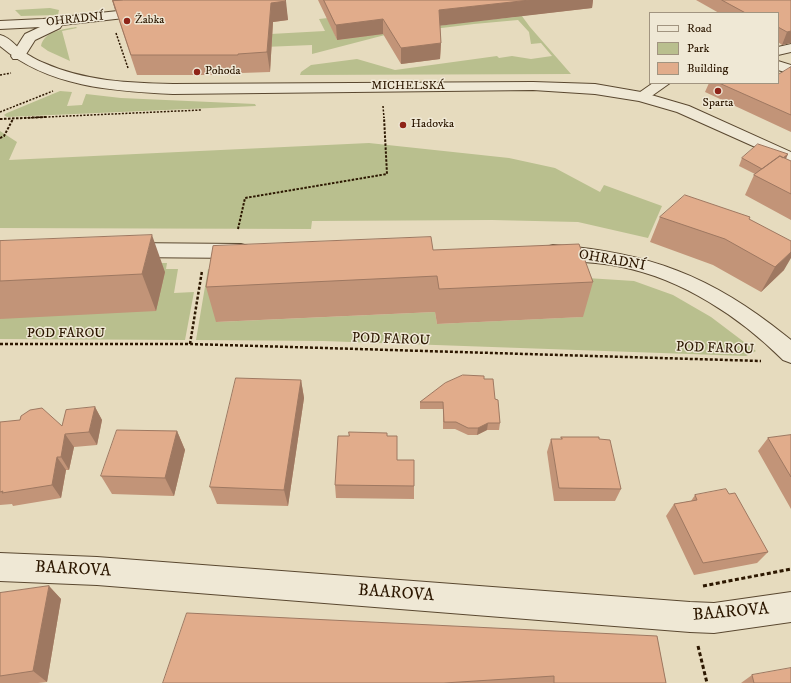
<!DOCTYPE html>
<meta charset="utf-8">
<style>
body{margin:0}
#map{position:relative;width:791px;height:683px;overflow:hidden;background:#e6dbbe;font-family:"IM FELL DW Pica",serif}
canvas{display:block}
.legend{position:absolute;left:649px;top:12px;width:130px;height:72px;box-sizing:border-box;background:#efe8d5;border:1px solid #a19480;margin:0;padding:5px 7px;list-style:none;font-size:12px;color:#2c1700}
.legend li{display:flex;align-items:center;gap:8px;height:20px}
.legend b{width:20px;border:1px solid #a19480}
</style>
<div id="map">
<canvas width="791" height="683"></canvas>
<ul class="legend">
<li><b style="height:5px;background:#efe8d5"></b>Road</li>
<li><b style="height:11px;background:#b9bf8e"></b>Park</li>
<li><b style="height:11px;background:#e1ac8b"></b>Building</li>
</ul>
</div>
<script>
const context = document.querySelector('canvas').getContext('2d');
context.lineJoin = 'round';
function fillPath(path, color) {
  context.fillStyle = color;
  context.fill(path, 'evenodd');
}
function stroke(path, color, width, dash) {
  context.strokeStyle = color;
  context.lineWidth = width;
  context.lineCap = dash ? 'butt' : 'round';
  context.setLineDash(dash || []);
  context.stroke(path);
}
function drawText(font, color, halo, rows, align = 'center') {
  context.font = font + ' "IM FELL DW Pica",serif';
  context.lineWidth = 3;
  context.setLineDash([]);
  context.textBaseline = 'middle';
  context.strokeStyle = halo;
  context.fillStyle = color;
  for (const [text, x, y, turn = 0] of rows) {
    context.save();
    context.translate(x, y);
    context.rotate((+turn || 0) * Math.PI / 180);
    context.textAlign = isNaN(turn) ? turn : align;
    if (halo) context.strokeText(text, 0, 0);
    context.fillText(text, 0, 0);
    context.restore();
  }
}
fillPath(new Path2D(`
 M50,8l9,2 -1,5 -37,1 -6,-6z
 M516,8l14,19 41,47 -271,1 1,-3 10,-7 46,-6 38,11 102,-14 2,2 13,-2 19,3 21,-3 -11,-13 -10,1 -2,-12 -11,-12 -44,4 -89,11 -73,19v-9l-72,3 -6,-12 91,-5 -6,-12 9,-1 9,22 130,-18 48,-5z
 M76,27l1,1 -15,3 8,30 -22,-10 -7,-5c3,-15 23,-17 35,-19z
 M60,91l12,1 -5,14 15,-1 4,-11 35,4 134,6 1,2 -249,11 -3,-2 3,-2z
 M0,131l17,11 -8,18 360,-17 140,15 46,10 45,24 4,-7 58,21 -14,32 -70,-16 -86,-2 -180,1 -1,8 -311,-1z
 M134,263h33l-1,6h12l-4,24 20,-1 -9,48 -185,-1v-20z
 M208,269l363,8 63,4 39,14 38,22 45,34 -10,5 -423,-15 -127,-1zM222,282l360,35 -145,7 -2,-12 -218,10z`), '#b9bf8e');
const minor = new Path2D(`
 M146,8l6,4 -1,3 -89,10 -2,3 -25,12 -12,19h-10l-2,-3 12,-19 2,-3 15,-7 -40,2v-8l43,-2z
 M791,44v8l-13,3v-8z
 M778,61l13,4v9l-13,-4z
 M653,83h17l-24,17h-10l-3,-3z
 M127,243l114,1 7,2 3,5 -3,5 -7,2 -114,-1 -7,-2 -3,-5 3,-5z
 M553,245c95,7 159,31 233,91l5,4v23l-8,-3c-43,-43 -101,-81 -161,-93 -25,-6 -52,-4 -76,-10l-3,-5 3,-5z
 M0,553l97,4 593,45 24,1 77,-11v30l-77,11 -24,-1 -593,-47 -97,-4z`);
const tertiary = new Path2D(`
 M0,35c9,2 15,10 22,16 7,4 14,9 22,12 40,18 85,20 129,21l360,-2 62,2 46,8 48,14 102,46v11l-114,-51 -38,-11 -44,-7 -62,-4 -360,4c-61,-3 -125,-7 -173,-48z`);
stroke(minor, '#5a4830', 2);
stroke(tertiary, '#5a4830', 2);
stroke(new Path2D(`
 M116,33l12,35
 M0,75l11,-2
 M383,106l1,12
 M0,112l53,-21
 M24,118l177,-8`), '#2c1700', 1.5, [2, 1.5]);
stroke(new Path2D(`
 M0,119l46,-2
 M0,138l4,-2 9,-17
 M238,229l7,-31 142,-24 -3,-57`), '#2c1700', 2, [2.5, 1.5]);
stroke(new Path2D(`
 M0,344h190l571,17
 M190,344l12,-73`), '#2c1700', 2.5, [3, 2]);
stroke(new Path2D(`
 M703,586l88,-17
 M698,646l9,37`), '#2c1700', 3, [4, 2.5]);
fillPath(minor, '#efe8d5');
fillPath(tertiary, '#efe8d5');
fillPath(new Path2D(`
 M112,0h173l3,20 -15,2 -3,50 -29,1v2h-104z
 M318,0h275l-1,8 -152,17 1,18 -1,16 -39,5 -18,-30 -46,6z
 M696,0h95v43l-9,2 -4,-3v-29h-59z
 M791,67v65l-86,-40 4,-9h69z
 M788,154l-2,5 5,2v59l-46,-25 9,-20 1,-1 -16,-8 3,-8z
 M660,217l89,2 35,51 -23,22 -48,-27 -63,-23z
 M0,241l165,31 -9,39 -156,8z
 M433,250l160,32 -10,35 -146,7 -2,-12 -219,10 -10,-35z
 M484,379l11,20 5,24 -1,7h-12l-10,5h-9l-13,-6h-12v-20h-23v-7z
 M301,380l3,18 -16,108 -71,-2 -7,-17z
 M95,407l7,13 -5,25 -23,2 -5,23h-3l-5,28 -48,8 -1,-2 -12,1v-83l62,4z
 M177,431l8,19 -11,46 -62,-2 -11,-18z
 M791,435v74l-33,-58 10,-13z
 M387,436l10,24 17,26v13l-78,-1 -1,-13z
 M561,437l38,2 22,50 -6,12h-61l-7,-49 4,-13h10z
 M729,494l39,58 -11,11 -63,12 -28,-59 8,-12 17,-3 4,-6z
 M49,586l12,13 -14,83 -9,1h-38v-90z
 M657,636l9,47h-503z
 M752,675l39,8h-50z`), '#c29478');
fillPath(new Path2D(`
 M112,0h87l-84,10z
 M530,0h63l-1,8 -154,18 1,-16z
 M286,1l2,19 -15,2 -3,50 -3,-20 4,-49z
 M383,19v15l-46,6 -1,-15z
 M791,31v12l-9,2 5,-13z
 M441,43l-1,16 -39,5v-16z
 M788,154l-4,8 -20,8z
 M152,235l13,37 -9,39 -14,-37z
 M791,252v6l-7,12 -23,22 14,-25z
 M301,380l3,18 -16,108 -4,-16z
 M95,407l7,13 -5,25 -8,-13z
 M488,423l-1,7 -10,5 1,-7z
 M177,431l8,19 -11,46 -9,-18z
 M65,434l9,13 -5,23 -8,-13z
 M57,457l9,13 -5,28 -9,-13z
 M49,586l12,13 -14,83 -14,-11z`), '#9e7861');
const building = new Path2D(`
 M124,0h161l1,1 -15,2 -4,49 -29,2v1h-107l-18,-54z
 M324,0h206l-91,10 2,33 -40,5 -18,-29 -47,6z
 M722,0h69v31l-4,1 -9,-5v-14h-32z
 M791,67v48l-72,-32h59v-8z
 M758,144l30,10 -5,4 -3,-2 -18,13 -20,-11z
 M780,156l11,5v33l-37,-19z
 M685,195l65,22 -1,2 42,22v11l-16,15 -50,-28 -65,-22z
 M152,235l-10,39 -142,7v-40z
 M431,237l2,13 146,-6 14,38 -154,7 -2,-13 -231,11 7,-41z
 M463,375l21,1v3h9l2,20 3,1 2,23h-12l-10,5h-10l-12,-6h-12l-1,-20h-23l25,-19z
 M236,378l65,2 -17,110 -74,-3z
 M95,407l-6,25 -24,2 -4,23h-4l-5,28 -50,8 1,-2 -3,1v-70l20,-2 1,-4 9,-6 12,-2 20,18 4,-16z
 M117,430l60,1 -12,47 -64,-2z
 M349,432l38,1v3h10v24h17v26l-79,-1 3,-49h11z
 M791,435v42l-23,-39z
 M561,437h38v2l11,1 11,49 -62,-1 -8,-49h11z
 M726,489l3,5 6,-1 33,59 -65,11 -29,-59 23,-4 -2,-5z
 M49,586l-16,85 -33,5v-83z
 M187,613l470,23 9,47h-112v-7l-110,7h-281z
 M791,668v15h-37l-2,-8z`);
fillPath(building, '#e1ac8b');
stroke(building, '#9e7861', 1);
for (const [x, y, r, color] of [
 [127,21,4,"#8f2418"],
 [197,72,4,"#8f2418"],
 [718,91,4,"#8f2418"],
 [403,125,4,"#8f2418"]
]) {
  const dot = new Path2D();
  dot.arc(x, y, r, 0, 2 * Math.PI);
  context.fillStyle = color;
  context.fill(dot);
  stroke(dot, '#efe8d5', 1.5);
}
drawText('12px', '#2c1700', '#efe8d5', [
 ["OHRADNÍ",75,20,-6],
 ["MICHELSKÁ",408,87]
]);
drawText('12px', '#2c1700', '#efe8d5', [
 ["Žabka",135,21],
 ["Pohoda",205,72],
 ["Sparta",718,104,"center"],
 ["Hadovka",411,125]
], 'left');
drawText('14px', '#2c1700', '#efe8d5', [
 ["OHRADNÍ",612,261,10],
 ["POD FAROU",66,334],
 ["POD FAROU",391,340,2],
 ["POD FAROU",715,349,2]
]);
drawText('17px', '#2c1700', '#efe8d5', [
 ["BAAROVA",73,570,3],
 ["BAAROVA",396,594,4],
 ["BAAROVA",731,613,-5]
]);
</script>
